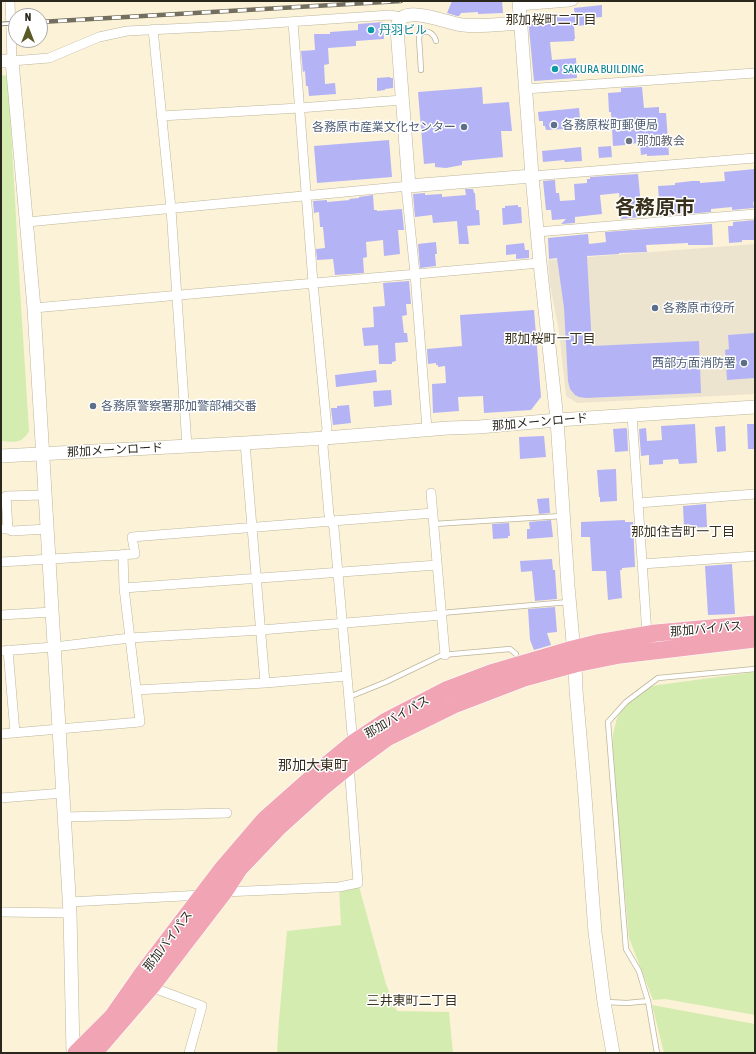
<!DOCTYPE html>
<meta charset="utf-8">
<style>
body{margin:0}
#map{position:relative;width:756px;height:1054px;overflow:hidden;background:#fcf2d8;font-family:"Asap Condensed",sans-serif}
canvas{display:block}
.frame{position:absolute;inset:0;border:2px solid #2a271d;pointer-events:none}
.north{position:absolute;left:8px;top:8px;width:40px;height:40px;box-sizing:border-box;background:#fff;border:1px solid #aaa9a5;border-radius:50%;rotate:0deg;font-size:11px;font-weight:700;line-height:16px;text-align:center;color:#2a271d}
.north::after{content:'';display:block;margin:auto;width:14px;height:18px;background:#5a5a27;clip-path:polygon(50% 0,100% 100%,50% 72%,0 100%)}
</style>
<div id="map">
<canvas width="756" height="1054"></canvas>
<div class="frame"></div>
<div class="north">N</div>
</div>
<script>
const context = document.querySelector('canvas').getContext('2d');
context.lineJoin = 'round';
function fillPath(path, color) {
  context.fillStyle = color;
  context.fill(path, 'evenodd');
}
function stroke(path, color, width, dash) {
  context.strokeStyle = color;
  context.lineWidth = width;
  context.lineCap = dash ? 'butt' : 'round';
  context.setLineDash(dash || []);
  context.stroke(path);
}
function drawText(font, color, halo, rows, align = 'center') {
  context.font = font + ' "Asap Condensed","Noto Sans JP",sans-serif';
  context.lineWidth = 3;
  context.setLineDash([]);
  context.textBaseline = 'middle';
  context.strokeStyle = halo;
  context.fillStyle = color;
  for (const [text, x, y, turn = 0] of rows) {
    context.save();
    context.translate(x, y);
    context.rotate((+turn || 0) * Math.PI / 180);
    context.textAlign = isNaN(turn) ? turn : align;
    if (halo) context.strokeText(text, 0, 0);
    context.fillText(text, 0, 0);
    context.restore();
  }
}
fillPath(new Path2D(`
 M755,244v150l-178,9 -11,-7 -7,-65 -9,-46 -2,-25z`), '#ede4cf');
fillPath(new Path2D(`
 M1,75l7,1 12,213 9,142c-7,13 -14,11 -28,10z
 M755,672v343l-90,-16 -12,1 -24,-62 -17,-184 1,-20 4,-16 15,-23 5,-5 21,-5z
 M358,883l28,101 11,27 52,1 4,41h-176l2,-34 8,-88 54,-6 -2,-38z
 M652,1005l103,19v29h-91z`), '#d5ecb1');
fillPath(new Path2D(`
 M452,1h50l1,12 -25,1v-2l-17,1 -2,3h-2l-10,-3z
 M602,5v12l-15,1v7l-13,1 1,13h-1v2l-24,1 2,18 24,-2 1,20 -43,3 -6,-63 47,-2 -1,-8z
 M383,22l1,17 -28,2v5l-28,2 1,16 -5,1 1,19 10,-1 1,11 -27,2 -1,-10h-2l-1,-15 -2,1 -2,-21 14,-1 -1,-16h16v-2l28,-2v-6z
 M390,77v1h3v10l-8,1v1l-8,1v-13z
 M482,87l1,17 26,-2 3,29h-11l2,26 -41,4v4l-16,3 -11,-1v-4l-11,1 -6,-72z
 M642,87l2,21 15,-1v6h7l3,42 -22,1v-2l-6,1 -1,-12 -15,1v1l-12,1 -2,-34h-2l-1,-19 13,-1v-4z
 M579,108l1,10 -16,1v10l-18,1 -1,-4h-2v-5h-4l-1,-9z
 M389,140l3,37 -75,6 -3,-37z
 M611,146l1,11 -13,1 -1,-11z
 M581,147l1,14 -17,1 -1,-2 -21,2 -1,-11z
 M755,169v33h-2l1,6 -22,2v-3l-21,2v3l-51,4 -2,-30 17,-1v-2l17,-2h8v2l25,-2 -1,-9z
 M638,174l4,43 -21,2 -2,-26 -19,2 2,19 -27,3v6l-14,1 5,-5 -14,1 -1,-10h-5l-3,-29 12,-1 1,13h3l1,8 15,-1 -1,-16 13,-1v-4h3v-2z
 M465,189h8l1,4h1l1,17h3l1,15 -13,1 2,18h-10l-2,-23 -24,2 -1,-8 -17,2 -2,-23 12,-1v2l17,-1v3l24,-2z
 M373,195l1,15h3v1l25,-2 2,21h-6l2,24 -16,2 -1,-16 -17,2 1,15 -4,1 1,15 -29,2 -2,-16 -16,1 -1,-11 9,-1 -2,-21h-3l-1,-15 -5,1 -1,-12 14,-1v2l23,-2 -1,-1 10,-1v-1z
 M518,205v2h3l1,16 -19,2 -1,-17h3v-2z
 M755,220v20h-13v2l-13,1 -1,-17h5v-4z
 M712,224l1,21h-25v-2l-42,2 1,7 -28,1v1l-32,2 5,90 107,-5 2,52 -115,5 -7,-1 -4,-2 -5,-6 -2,-8 -4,-73 -7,-50 -8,1 -1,-21 40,-4 1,10 17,-2 -1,-10z
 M436,242l1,12h-2l1,12 -16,2 -2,-24z
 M524,243l1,7h4v8l-13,1v-5l-10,1v-10z
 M409,281l2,23h-5l1,11 -5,1 2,17h3l1,9 -13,1 1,18 -4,1v2h-13l-1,-19 -14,1 -2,-18 12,-1 -1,-20 12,-1 -2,-23z
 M534,310l7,87 -10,13 -47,3 -1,-17 -25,1 1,14 -26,2 -1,-29 14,-1 -1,-17 -7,1v-2h-2v-2l-8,1 -1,-15 35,-3 -2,-31z
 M755,333v45l-28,2 -2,-30 4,-1 -1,-14z
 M376,370l1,12 -41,5 -1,-12z
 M391,390l1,15 -18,2 -1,-16z
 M349,405l2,18 -18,2 -2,-17h6v-2z
 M695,424l2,39 -18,1 -1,-5 -15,1v4l-14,1v-10l-8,1 -2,-27 7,-1 1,13 15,-1 -1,-14z
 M747,424h8v25h-7z
 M725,426l1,25 -9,1 -2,-25z
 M626,428l1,1 1,22 -13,1 -2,-23z
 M544,436l2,21 -26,2 -1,-22z
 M616,469l1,32 -17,1v-5h-1l-2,-27z
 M549,498l1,15 -11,1 -2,-15z
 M706,504l1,23 -23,1 -1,-22z
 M551,520l2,17 -26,2v-10h3l-1,-7z
 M625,520v2h8l2,45 -13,1v2h-2l2,28 -14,2 -2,-29h-14l-2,-34h-9v-15z
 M509,523l1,13h-2v2l-15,1 -1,-15z
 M552,559l1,11h2l2,29 -22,2 -3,-30 -11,1 -1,-11z
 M732,564l3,50 -27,1 -3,-49z
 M555,607l2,25 -10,1 4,12 -17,5 -4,-10 -2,-31z`), '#b4b3f6');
const lane = new Path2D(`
 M421,70l-2,-32 1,-4c7,-6 14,0 16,7
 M434,524l128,-8
 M441,613l128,-11
 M349,697l37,-15 56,-27 68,-6 6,5
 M606,1002l21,1 21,-2
 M657,1053l-9,-52 -9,-30 -13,-22 -18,-227 18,-20 32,-24 97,-9`);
const street = new Path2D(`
 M10,1l2,60 37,-3 50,-21 28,-6 102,-5 161,-11 11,2
 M519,6l50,-4 4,-1
 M293,22l20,261 14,146 -4,17 6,69 5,13 19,217
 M153,29l18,180 16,237
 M525,89l230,-16
 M161,116l138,-8 103,-8
 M532,176l223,-18
 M406,186l9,88 12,155
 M27,222l382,-36
 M537,232l218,-18
 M34,308l506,-45
 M632,415l15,219
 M245,443l20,240
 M431,493l14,162
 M638,503l117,-9
 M1,529h7l4,2 35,-2
 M8,529l-2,-33 39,-1
 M1,562l134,-8 -3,-17 301,-24
 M642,564l113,-8
 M124,588l313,-23
 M1,615l51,-3
 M8,650l7,83
 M1,651l53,-4 76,-9 131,-8 181,-15
 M136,690l129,-7 82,-7
 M1,734l139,-12 -16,-134 -1,-34
 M1,798l62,-5
 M64,817l163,-4
 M224,892l115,-5 19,-4 -9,-118
 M69,902l133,-7
 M1,912l69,1
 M151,987l51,19 -13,47`);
const secondary = new Path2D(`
 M519,1l13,175 8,87 17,157 11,166 7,78 1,26 8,93 11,149 9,70 9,51
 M520,23c-19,1 -38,4 -57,2 -16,-1 -65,-25 -66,4l12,157 123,-10
 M1,61h11l22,247 36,605 3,140
 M1,456l244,-13 80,-5 123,-10 31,-1 78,-7 198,-13`);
const highway = new Path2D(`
 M76,1053l36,-36 28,-40 83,-109 42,-49 53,-47 35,-29 33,-22 60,-31 45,-17 82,-24 24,-6 59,-10 99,-9
 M94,1053l57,-66 73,-95 15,-23 40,-42 43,-39 27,-22 38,-28 69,-34 68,-26 51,-14 45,-9 135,-16`);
stroke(lane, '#bdb59b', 6);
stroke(street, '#bdb59b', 10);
stroke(secondary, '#bdb59b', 14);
stroke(highway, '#fff', 18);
stroke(lane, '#fff', 4.5);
stroke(street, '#fff', 9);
stroke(secondary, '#fff', 13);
stroke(highway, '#f0a4b4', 17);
const rail = new Path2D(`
 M40,22l361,-21
 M1,24l15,-1`);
stroke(rail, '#736e5e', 4.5);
stroke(rail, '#fff', 3, [9]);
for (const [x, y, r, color] of [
 [371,30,4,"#0f9aa8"],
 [555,69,4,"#0f9aa8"],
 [554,125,4,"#5c6f8a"],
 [464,127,4,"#5c6f8a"],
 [629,141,4,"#6b7280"],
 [655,308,4,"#5c6f8a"],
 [744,363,4,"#5c6f8a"],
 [93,406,4,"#5c6f8a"]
]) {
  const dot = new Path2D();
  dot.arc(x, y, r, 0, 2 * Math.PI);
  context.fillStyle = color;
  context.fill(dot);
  stroke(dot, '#fff', 1.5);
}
drawText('12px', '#0d838f', '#fff', [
 ["丹羽ビル",379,30],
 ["SAKURA BUILDING",563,69]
], 'left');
drawText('12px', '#4e5e75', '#fff', [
 ["各務原桜町郵便局",562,125],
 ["各務原市産業文化センター",456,127,"right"],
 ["各務原市役所",663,308],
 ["西部方面消防署",736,363,"right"],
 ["各務原警察署那加警部補交番",101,406]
], 'left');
drawText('12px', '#5b616d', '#fff', [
 ["那加教会",637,141]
], 'left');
drawText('12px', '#2a271d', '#fff', [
 ["那加メーンロード",540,422,-5],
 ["那加メーンロード",115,450,-3],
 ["那加バイパス",706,629,-5],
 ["那加バイパス",397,717,-30],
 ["那加バイパス",168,941,-53]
]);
drawText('13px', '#39311c', '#fff', [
 ["那加桜町二丁目",551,20],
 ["那加桜町一丁目",550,339],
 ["那加住吉町一丁目",683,532],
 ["三井東町二丁目",412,1001]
]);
drawText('14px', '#39311c', '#fff', [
 ["那加大東町",313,766]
]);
drawText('bold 20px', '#39311c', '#fff', [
 ["各務原市",655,208]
]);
</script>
